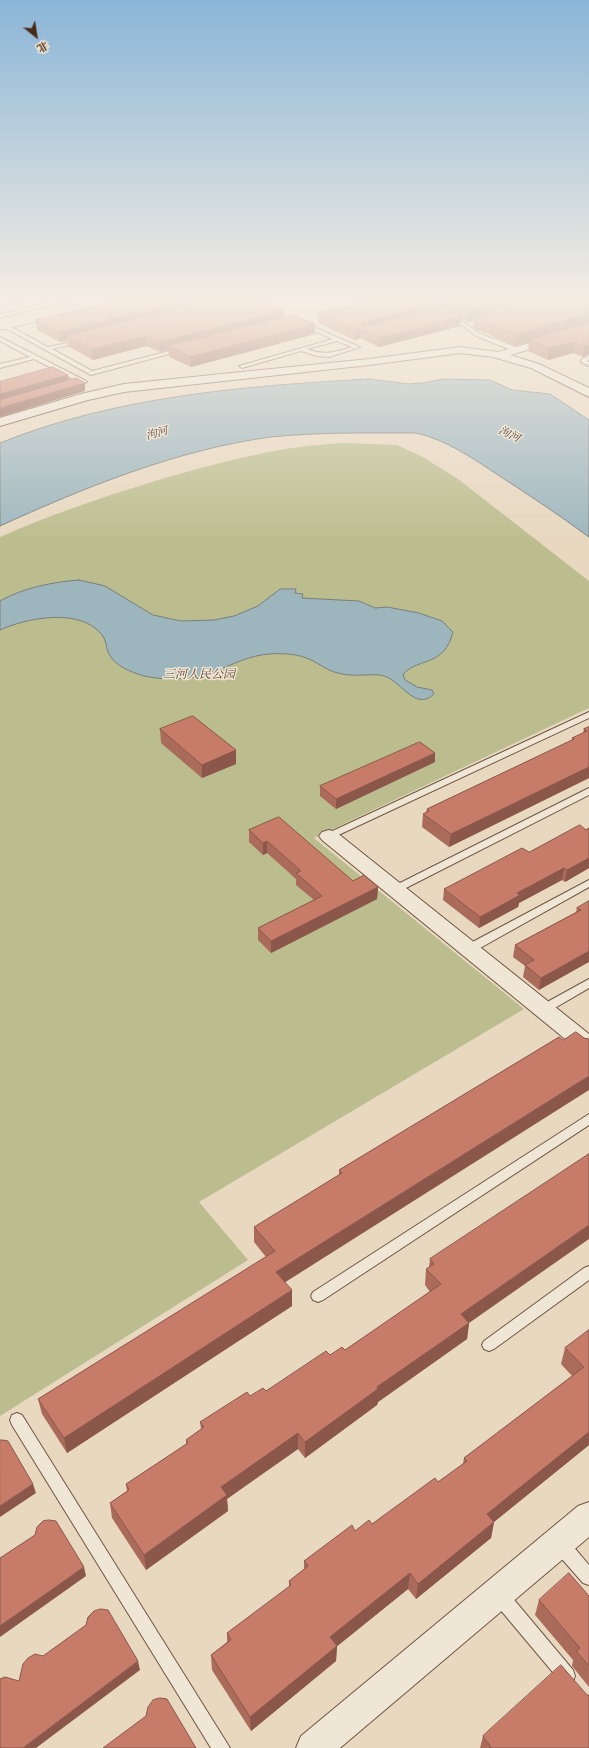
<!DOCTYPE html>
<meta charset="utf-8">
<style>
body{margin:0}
#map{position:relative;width:589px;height:1748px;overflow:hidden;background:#e8d8c0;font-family:Cardo,"Noto Serif SC",serif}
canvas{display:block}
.north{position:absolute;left:16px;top:16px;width:40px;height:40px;-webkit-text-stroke:3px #f0e6d6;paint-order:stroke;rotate:150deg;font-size:11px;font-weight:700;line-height:16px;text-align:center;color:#482a18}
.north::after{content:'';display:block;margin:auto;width:14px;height:18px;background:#482a18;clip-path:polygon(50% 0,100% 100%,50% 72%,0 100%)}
</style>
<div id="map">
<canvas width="589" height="1748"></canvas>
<div class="north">北</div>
</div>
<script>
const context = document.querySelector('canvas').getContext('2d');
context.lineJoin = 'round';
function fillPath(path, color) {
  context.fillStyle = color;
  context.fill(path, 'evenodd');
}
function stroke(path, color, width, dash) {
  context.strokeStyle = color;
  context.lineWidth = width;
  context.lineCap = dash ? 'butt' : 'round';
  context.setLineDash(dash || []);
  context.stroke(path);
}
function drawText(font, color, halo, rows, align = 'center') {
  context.font = font + ' Cardo,"Noto Serif SC",serif';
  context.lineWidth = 3;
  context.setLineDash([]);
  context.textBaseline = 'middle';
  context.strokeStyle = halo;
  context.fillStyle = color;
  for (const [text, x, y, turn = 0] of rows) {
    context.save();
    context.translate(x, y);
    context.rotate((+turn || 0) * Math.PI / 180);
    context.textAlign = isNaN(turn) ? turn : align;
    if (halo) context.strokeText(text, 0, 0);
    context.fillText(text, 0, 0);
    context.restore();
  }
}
fillPath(new Path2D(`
 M346,443l51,2 24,11 37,23 131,102v127l-275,130 210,171 -325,193 49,58 -248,156v-879c54,-24 109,-42 165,-59 60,-17 119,-33 181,-35z`), '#bbbd8e');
const water = new Path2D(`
 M368,379l41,5 14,-1 21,-4 46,1 22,10 38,4 39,26v117c-30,-22 -60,-42 -91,-62 -26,-17 -51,-35 -82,-42 -48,0 -97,-1 -145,4 -92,12 -188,51 -271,89v-83c116,-47 245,-57 368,-64z
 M79,580l26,6 48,29 28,6 33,-1 20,-4 24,-10 22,-17h16l-1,4 8,1 -1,4 57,3 16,7 12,-1 32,6 23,8 11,11c-9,35 -33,25 -50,42l2,6 12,7 15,3 2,4c-20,19 -34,-17 -54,-19 -14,-1 -28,2 -42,-2 -10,-2 -18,-9 -27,-13 -12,-6 -27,-7 -41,-6 -20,1 -36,10 -54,17 -22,9 -48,10 -72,5 -13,-4 -30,-10 -36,-24 -2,-6 -2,-12 -6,-17 -21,-28 -76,-17 -102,-5v-29c23,-13 52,-19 79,-21z`);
fillPath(water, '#9db6be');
stroke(water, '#7b7e7c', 1);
const lane = new Path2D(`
 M446,316c14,-1 24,13 35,18 12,6 28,8 38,16l-5,1 -38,-15 -11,-9 -19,-9z
 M0,321l48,26 35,-7v2l-31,7 40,22 89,-23 3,2 -93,25 -91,-50z
 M304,323l56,24 -31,10 -12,-1 -16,-5 -59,17 -3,-2 94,-27 -31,-13 -1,-1zM337,341l15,6c-16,5 -28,9 -45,2z
 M0,337l86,44 1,1 -18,4v-2l10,-2 -45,-23 -34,9v-4l30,-7 -30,-16z
 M589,355v5l-2,1 2,1v4l-8,-4v-2z
 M589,712v6l-257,120 -3,1 -5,-3 2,-2z
 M589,788v7l-189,96 -4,1 -5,-3 1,-2z
 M589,880v7l-116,65h-8l-1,-3 1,-3z
 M589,979v9l-41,24h-8l-2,-3 2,-3z
 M589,1114v11l-266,175 -5,2 -5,-2 -2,-4 2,-4z
 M589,1266v14l-95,69 -5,2 -5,-2 -2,-4 2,-4 100,-73z
 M17,1413l5,2 208,333h-19l-199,-323 -2,-5 2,-5z
 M560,1536l6,2 23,27v20l-6,-2 -29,-33 -2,-6 2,-6z
 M499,1587l6,2 68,81 2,6 -2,6 -6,2 -6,-2 -68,-81 -2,-6 2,-6z`);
const street = new Path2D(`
 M35,299h18l-1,2 -52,12v-6z
 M106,299h18l-1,2 -123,29v-6z
 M589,326v6l-79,23 29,9 50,24v9l-58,-29 -38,-11 -33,-4 -91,12 -245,27 -36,8 -88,26v-8l81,-24 43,-10 245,-25 91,-12 38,5z
 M329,830l7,2 253,202v20l-8,-2 -259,-212 -3,-4 3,-4z
 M589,1502v35l-249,211h-44l5,-12 277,-230z`);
const highway = new Path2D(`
 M81,299h19l-2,2 -98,24v-6z`);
stroke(lane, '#705642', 2);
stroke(street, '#705642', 2);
stroke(highway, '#482a18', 2);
fillPath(lane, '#f0e6d6');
fillPath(street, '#f0e6d6');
fillPath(highway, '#e8d8c0');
fillPath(new Path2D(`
 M377,299h212v55l-6,3 -10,-4 -25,7 -20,-9 1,-9 -14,4 -42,-18 1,-7 -7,1 -6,-3 -1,7 -81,21 -19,-9 -5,2 -37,-17v-10zM430,308l4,1 -4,2zM448,308v3l-6,-2z
 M284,317l31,17 -124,33 -22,-10 -1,-7 -8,2 -14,-6 -53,14 -25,-14 -1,-5 -7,1 -23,-12 -1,-10z
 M589,727v51l-140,69 -27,-20 1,-13 3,-2 1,-3 145,-69v-2l11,-5 1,-4z
 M160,729l76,21v14l-34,14 -41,-35z
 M435,762l-99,47 -16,-13v-10z
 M589,828v40l-24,14 -3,-2 -43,23 -1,4 -39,21 -36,-28 1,-11 85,-37z
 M249,830l104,51 25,6 -1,12 -106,54 -13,-13v-12l56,-28 -18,-15v-6l-29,-26 -4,2 -14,-13z
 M589,901l-50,89 -16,-13 2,-11 -12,-9 2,-12 61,-33 1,-4z
 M559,1037l-274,245 7,24 -225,147 -25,-39 -4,-15 228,-142 -12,-15v-15l85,-52v-5z
 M589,1154l-120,169 -2,16 -89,63 -1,3 -72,53 -7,-9 -42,29 -29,21 1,12 -82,59 -34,-52 -2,-15 17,-12 -1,-7 60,-40v-4l15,-11 -1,-7 50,-26 16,-5 64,-36 15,-5 85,-58 -5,-7 1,-16 3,-2 1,-8z
 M589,1330v115l-95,77 -3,16 -75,61 -8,-10 -71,57 -1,15 -85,70 -39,-61 -1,-15 16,-13v-9l62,-46v-6l15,-11v-9l51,-30 17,-7 66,-42 25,-18 1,-6 108,-82 -11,-12 4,-16z
 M589,1596v91l-17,-21 1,-6 -38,-45 4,-15z
 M587,1695l2,53h-109l3,-12z`), '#ab6b5b');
fillPath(new Path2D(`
 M192,299h36l-161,37v5l-7,1 -1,-10z
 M438,299h50l-40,3v6l-11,2z
 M514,299h27l-67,17v5l-7,1 1,-11z
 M430,304v10l-69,15 1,-6z
 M284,311v10l-116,25v4l-8,2 -1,-10z
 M589,314v11l-60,15v2l-14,4 1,-12z
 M461,317l-1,9 -81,21 1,-9z
 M315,324v10l-124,33 -1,-10z
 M360,329v9l-5,2v-10z
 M146,336v10l-53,14 -1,-11z
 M574,342l-1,11 -25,7 1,-12z
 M589,343v11l-6,3 1,-11z
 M68,375l1,8 -69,19v-8z
 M85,383v8l-85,26v-9z
 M236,750v14l-34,14v-13z
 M435,753v9l-99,47v-10z
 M589,767v11l-140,69 2,-13z
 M267,841v12l-4,2v-12z
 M589,858v10l-24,14 2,-12z
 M564,868l-2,12 -43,23 -1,4 -39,21 1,-11 37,-24z
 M378,887l-1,12 -106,54v-12z
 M589,951v11l-50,28 2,-12z
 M589,1076v14l-313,198v-16z
 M589,1225v14l-120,84 -2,16 -89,63 -1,3 -72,53v-16l72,-55 84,-73z
 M292,1290v16l-225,147 -3,-15z
 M589,1432v13l-105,85 3,-16z
 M298,1433v16l-71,50 1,12 -82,59 -2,-15 77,-68z
 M33,1484l3,9 -36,24v-11z
 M494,1522l-3,16 -75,61 2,-15z
 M84,1567l2,9 -86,61v-11z
 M410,1573l-2,16 -78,63v-15z
 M337,1646l-1,15 -85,70 -1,-14z
 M138,1661l2,9 -104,78h-13z`), '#8b574a');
const building = new Path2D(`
 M123,299h69l-133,33 -23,-12z
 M215,299h40l29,12 -125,31 -13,-6 -54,13 -25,-13z
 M377,299h41l12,5 -68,19 -1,4 79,-19 21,9 -81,21 -20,-9 -5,1 -37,-17z
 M464,299h50l-46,12 -20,-9z
 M534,299h55v15l-73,20 -42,-18z
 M293,315l22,9 -125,33 -22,-11z
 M589,323v20l-5,3 -10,-4 -25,6 -20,-8z
 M53,367l15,8 -68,19v-12z
 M76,378l9,5 -85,25v-8z
 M193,716l43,34 -34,15 -42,-36z
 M589,727v40l-138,67 -28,-20 6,-3 -2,-2 147,-70 -2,-1 15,-7 -3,-2z
 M420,742l15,11 -99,46 -16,-13z
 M279,817l74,64 11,-6 14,12 -107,54 -13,-13 64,-32 -26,-23 5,-2 -34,-30 -4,2 -14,-13z
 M580,825l6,5 3,-2v30l-22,12 -3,-2 -47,25 3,2 -40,22 -36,-28 78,-41 7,4z
 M589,901v50l-48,27 -16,-13 9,-5 -19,-15 66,-35 -4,-2z
 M576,1032l8,6 5,1v37l-313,196 16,18 -228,148 -26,-39 237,-148 -21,-24 88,-54 -3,-3 220,-133 4,3z
 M589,1154v71l-128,89 8,9 -92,64 1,2 -73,53 -7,-9 -77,54 6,8 -83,60 -34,-52 19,-13 -3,-6 62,-41 -2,-3 18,-13 -4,-5 47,-30 3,4 13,-8 3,3 60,-40 4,4 12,-8 3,3 96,-66 -15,-15 8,-5 -4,-5z
 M589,1330v102l-102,82 7,8 -76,62 -8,-11 -80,64 7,9 -87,71 -39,-62 20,-15 -4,-7 64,-48 -2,-4 19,-15 -4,-5 48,-36 3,6 14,-11 3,4 63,-46 3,4 29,-21 -3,-3 120,-91 -19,-19z
 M0,1440h2l6,1 25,43 -33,22z
 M49,1520l7,1 28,46 -84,59v-68l35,-23 2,-8 6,-6z
 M569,1573l20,23v70l-13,-15 4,-3 -41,-48z
 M101,1609l7,1 30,51 -115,87h-23v-69l5,-2 14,4 4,-17 5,-6 7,-4 8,2 43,-31 2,-8 6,-6z
 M561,1665l26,30h2v53h-100l2,-1 -8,-11z
 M160,1698l7,1 29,49h-93l43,-32 2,-9 5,-7z`);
fillPath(building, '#c77c6a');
stroke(building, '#8b574a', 1);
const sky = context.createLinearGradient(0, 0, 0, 544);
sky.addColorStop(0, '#8ab5d7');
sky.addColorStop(0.55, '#f5ede3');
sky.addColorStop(1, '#f5ede300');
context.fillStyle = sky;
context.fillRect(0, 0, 589, 544);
drawText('italic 11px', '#5d4d42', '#f0e6d6', [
 ["泃河",157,434,-14],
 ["泃河",509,435,26]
]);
drawText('italic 12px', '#5f4730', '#f0e6d6', [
 ["三河人民公园",199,675]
]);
</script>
